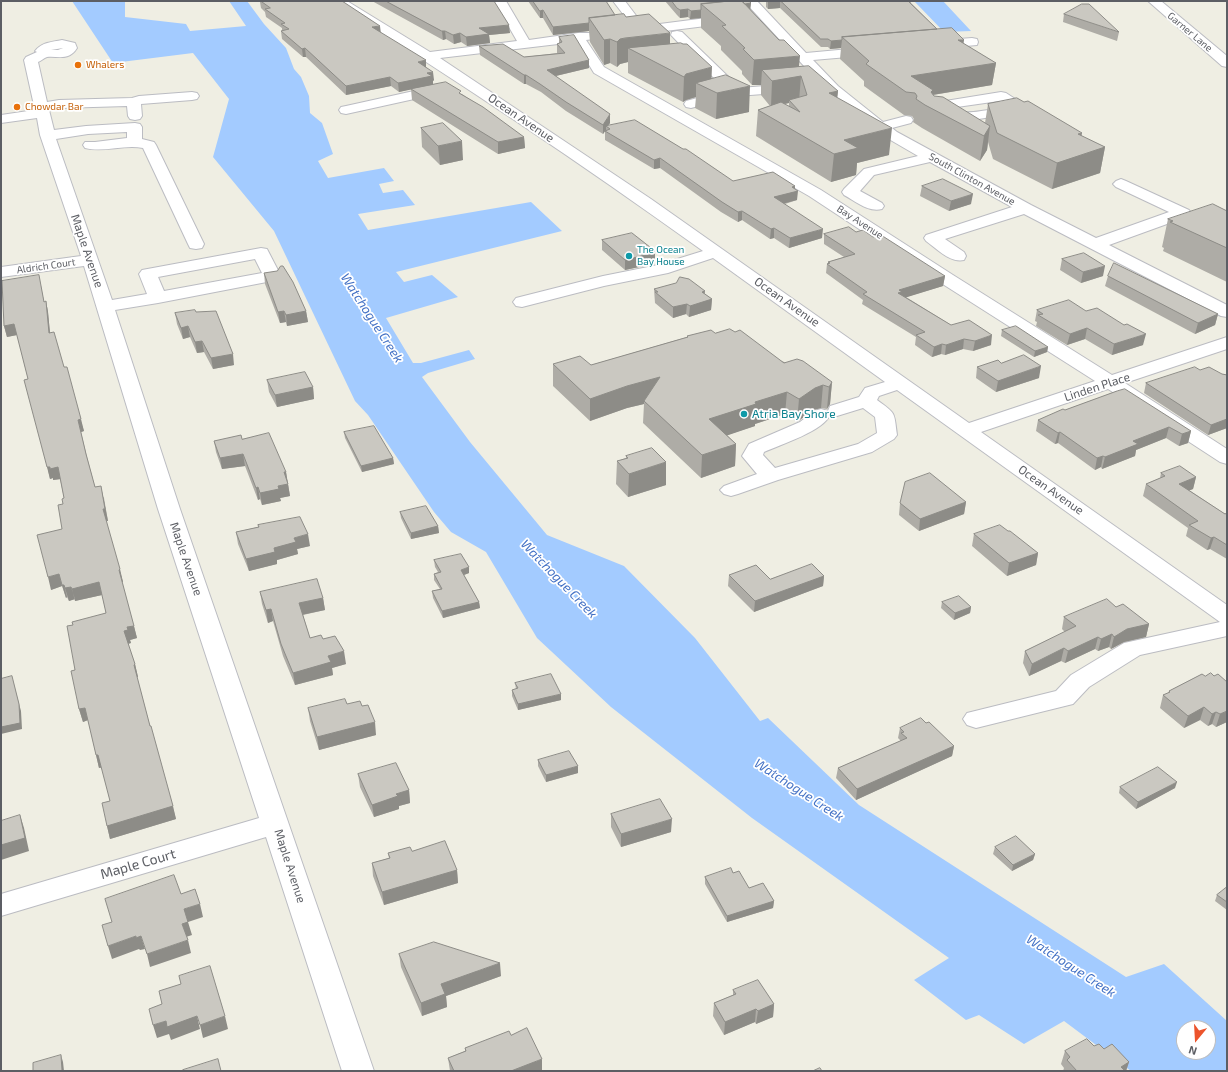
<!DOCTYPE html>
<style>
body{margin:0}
#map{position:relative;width:1228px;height:1072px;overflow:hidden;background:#efeee3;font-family:"Exo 2",sans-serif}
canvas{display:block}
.frame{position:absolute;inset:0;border:2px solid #5c5e64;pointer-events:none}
.north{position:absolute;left:1176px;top:1020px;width:40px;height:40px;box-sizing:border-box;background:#fff;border:1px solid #bebfc1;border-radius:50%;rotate:198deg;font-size:11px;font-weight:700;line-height:16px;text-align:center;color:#5c5e64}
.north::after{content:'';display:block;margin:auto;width:14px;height:18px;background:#ec542c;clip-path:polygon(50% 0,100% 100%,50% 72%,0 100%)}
</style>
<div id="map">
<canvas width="1228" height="1072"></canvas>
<div class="frame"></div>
<div class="north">N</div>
</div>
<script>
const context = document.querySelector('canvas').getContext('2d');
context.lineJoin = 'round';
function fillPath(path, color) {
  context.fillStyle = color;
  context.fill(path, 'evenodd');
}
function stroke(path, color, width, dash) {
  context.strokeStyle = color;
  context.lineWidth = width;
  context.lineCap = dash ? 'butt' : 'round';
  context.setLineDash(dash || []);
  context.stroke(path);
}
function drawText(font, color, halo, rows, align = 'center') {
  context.font = font + ' "Exo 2",sans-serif';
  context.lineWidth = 3.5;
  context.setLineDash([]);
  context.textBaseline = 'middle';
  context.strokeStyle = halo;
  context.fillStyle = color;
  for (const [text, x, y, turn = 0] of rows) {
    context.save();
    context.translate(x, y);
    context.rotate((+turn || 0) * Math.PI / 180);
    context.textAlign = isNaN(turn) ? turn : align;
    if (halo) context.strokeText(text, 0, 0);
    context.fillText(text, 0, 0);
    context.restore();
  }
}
fillPath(new Path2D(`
 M72,1h53v16l61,7 4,7 56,-5 -17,-25h18l17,23 22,24 8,21 7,8 8,19 1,17 12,10 11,31 -15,7 10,17 56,-10 10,13 -15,3 4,9 20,-3 12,15 -57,9 10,16 163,-28 31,29 -166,41 8,10 28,-7 26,22 -72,21 27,45h8l48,-13 6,9 -47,14 -6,4 48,65 77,93 77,31 71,72 65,83 8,-3 91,87 267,172 38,-13 63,57v50h-96l-67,-50 -40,23 -45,-29 -13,5 -52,-40 35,-22 -197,-140 -141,-111 -74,-69 -51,-86 -35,-20 -17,-20 -66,-97 -13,-14 -81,-170 -61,-74 16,-58 -36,-46 -80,10zM1184,1028h24v24h-24z
 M914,1h29l28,30 -27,1z`), '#a3cbff');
const minor = new Path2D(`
 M333,1h14l83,51 87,-11 -23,-40h12l23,39 49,-7h16l1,3 -1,3 -8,1 18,27 217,123 132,85 159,100 115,-38v12l-102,34 102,66v15l-7,-2 -112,-73 -127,43 246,173v31l-87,19 -51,32 -16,17 -97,24 -9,-3 -4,-6 4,-6 89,-22 15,-16 53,-32 96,-21 -323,-232 -18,6 -2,4c19,14 17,11 20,35l-3,4 -22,13 -94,28 -40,14 -7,2 -7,-2 -4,-4 4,-4 33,-12 -15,-18 7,-12 51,-22 14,-11 7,-2 7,2 2,-5 29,-9 6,-9 20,-6 -172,-124 -45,15 -64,13 -82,21 -6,-1 -3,-4 3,-4 87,-22 55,-11 45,-14c-120,-86 -243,-169 -368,-247zM575,42l19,31 215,123 132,87 154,98 -126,42 -318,-224 -211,-141zM863,408l12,9 2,16 -19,11 -83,24 -12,-13 1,-3c16,-7 62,-22 66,-38l7,2z
 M613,1h12l19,25 86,-11 4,1 2,3 -2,3 -4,1 -97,12 -4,-1 -2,-3 2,-3 4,-1z
 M744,1h13l49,52 65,-6 5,1 2,3 -2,3 -5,1 -58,5 25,26 45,36 23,-6 5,1 2,3 -2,3 -19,5 5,4 134,73 65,33 73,-26 -53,-25 -3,-3 3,-3 5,-2 5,2 63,29 2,3 -2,3 -80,29 118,60v12l-6,-1 -197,-102 -79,25 19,13 2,4 -2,4c-14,3 -27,-11 -38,-19l-2,-3 2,-3 86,-28 -82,-45 -56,13 -14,16 22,12 2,3 -2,3c-13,4 -27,-8 -38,-14l-2,-3 2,-3 20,-20 54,-13 -31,-18 -59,-46z
 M1148,1h13l66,55v11l-5,-1z
 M677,31l5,1 58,56 50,-4 5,1 2,3 -2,3 -5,1 -53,4 -46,12 -5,-1 -2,-3 2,-3 41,-11 -28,-26 -14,2 -5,-1 -2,-3 2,-3 12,-2 -21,-22 1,-3z
 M972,38l5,1 1,3 -1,3 -44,4 -5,-1 -1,-3 1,-3 5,-1z
 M62,40l13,3 2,5c-8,13 -18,8 -30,9 -3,1 -6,4 -9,5l9,40 12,-2 73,-2 7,-2 53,-4 5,1 2,3 -2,3 -5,1 -51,4 1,12 -2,3 -5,1 -5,-1 -2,-3 -1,-10 -68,2 -10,2 5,20 32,-4 49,-3 5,1 2,3v12l12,3 2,3 48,99 -2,4 -6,1 -6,-1 -2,-4 -45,-96c-19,-4 -39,5 -58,0l-2,-3 2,-3h10l32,-4v-6l-39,2 -32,5 56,161 35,-6 -8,-20 3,-4 119,-22 6,1 14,27 -3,4 -6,1 -114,22 -43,7 65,199 194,562h-32l-76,-234 -265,79v-22l258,-76 -101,-309 -74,-243 -83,11v-10l80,-11 -41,-121 -3,-17 -36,5v-8l34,-5 -11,-50 2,-3 11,-5 -2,-1c7,-9 17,-9 27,-11zM63,48l-5,2h-7zM255,259l7,14 -98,18 -6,-14z
 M441,85l5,1 2,3 -2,3 -100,22 -5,-1 -2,-3 2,-3 5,-1z
 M1001,92l5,1 20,13 2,3 -2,3 -68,10 -9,-3 -17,-1 -2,-3 5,-5 -4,-4 2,-3zM999,101l9,6c-13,1 -50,11 -58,1z`);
stroke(minor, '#bbbcc2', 2);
fillPath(minor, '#fff');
fillPath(new Path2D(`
 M258,1h84l39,32 45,34 8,13 -1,1v3l29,10 62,43 1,11 -27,6 -86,-54 -1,-11 -12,3 -8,-6 -45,9 -40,-38h-3l-21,-18 -1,-8h1v-3l-16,-11 -1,-5 -4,-4 -1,-6z
 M372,1h122l16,32 -21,2 1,8 -23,3 -6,-4 -7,2 -8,-5 -3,1z
 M528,1h79v2l8,12 11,2 44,27 42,35 37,33 -33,7 -21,-11 1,-11 -10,3 -3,2 -55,-29v-11l-8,2 -3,3 -7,-4 -6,2 -14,-23 -1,-11 -36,4 -10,-17h-3z
 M665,1h84l2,2 -1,6 49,58 39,24 -1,7 52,57 -32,8 -1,12 -25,7 -75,-46 2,-26 12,-4 -9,-11v-10h-9l-10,-11v-3l-21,-21v-4l-20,-18v-10l-11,1 -2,-2 -8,1 -3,-3zM789,103v3l-5,-2z
 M766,1h145v2l26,26 59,34 -4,22 -59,10 1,1 51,27 3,-19 93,32 24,11 -5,26 -48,16 -59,-30 -5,-17 -1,8 -7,11 -58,-33 -9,-6 1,-3 -2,-3 -8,-1 -40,-29v-5l-24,-22 1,-11 -11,1 -2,-2h-7l-41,-39 -12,1 -2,-2z
 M1064,14l55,18 -2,9 -54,-19z
 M559,37l30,31 -33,8 54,47 -2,3 125,55 62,8 2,11 -12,4 37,34 -33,10 -15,-10 -4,1 -28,-19 -4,2 -17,-10 -61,-44 -6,1 -49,-29v-9l-2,3 -37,-23 -25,-19 -15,-8h-2l-44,-29 -1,-9 45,11 34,-4h-1v-9l2,-1z
 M421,128l42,32 -23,5 -18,-18z
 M922,186l49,18 -22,7 -29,-15z
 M1227,211v71l-64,-31 1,-3 -2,-1 6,-28z
 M856,232l17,5 72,39 -2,10 -37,11 45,28 40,20 -18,6 -10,-2 -18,6 -4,-1 -9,3 -17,-12 1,-8 -54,-33 1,-4 -37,-27 1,-9 1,-1v-1l16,-5 -20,-13v-10z
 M602,240l53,11v10l-2,1v2l-28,6 -23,-20z
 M1062,259l41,17 -22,7 -21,-13z
 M264,273l42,38 2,11 -21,4 -1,-4 -6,1 -15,-39z
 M1108,276l110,38 -3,11 -20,9 -90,-48z
 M41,286l3,16 2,-1 2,11 2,21 34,98 -3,1 6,25 8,30 9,11 4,23h-2l17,61h-1l15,56 -7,2 1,3 -3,1 7,20 3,13h-1l13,49 26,93 -66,20 -3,-13 3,-25 -8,-33h-3l-11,-48 -5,2 -4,-13 -4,-39 -2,-45 33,-12 -4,-18 -27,6v-2l-6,2 -2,-4 -1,1 -4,-12 -11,4 11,-61 1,-25 1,-6 -4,-19 -7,1v-2l-3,1 -22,-100 -11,-44 -10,2 -3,-11z
 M654,289l51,5 7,5 -1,11 -22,7 -3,-3 -13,4 -18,-15z
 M1037,310l106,35 -31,10 -27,-16 -18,6 -31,-19 1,-4 -2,-1z
 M196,312l38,53 -21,4 -9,-17 -7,1 -7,-16 -7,2 -6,-15 -2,-11z
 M1002,330l46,17 -1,5 -13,5 -33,-21z
 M715,333l117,49 -2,22 -3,5 -6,-1 -8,2 -16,12 -12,-8 -30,10v2l-28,9 9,9 -1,22 -34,12 -58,-55 1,-19 -17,4 -37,13 -37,-35v-22l38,1 96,-28v-1z
 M977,367l62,11 -43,14 -20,-14z
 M1200,370l27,5v53l-19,7 -64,-42 2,-10z
 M267,380l46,7 1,12 -37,8 -8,-15z
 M1117,391l74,40 -3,12 -9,3 -13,-8 -30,12 -1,6 -33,13 -1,-2 -6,3 -37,-27 -3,1 -19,-13 2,-11z
 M344,432l49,26 1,6 -32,8 -17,-34z
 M242,439l44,33 4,24 -10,2 1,3 -19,4 -2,-6 -2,1 -13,-34 -23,3 -6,-17 -2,-11z
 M626,456l40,29 -38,12 -12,-13 1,-23 9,-3z
 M1161,473l35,4 -3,12 -4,1 36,24 2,-1v46l-17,-10 -3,1 -21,-14 2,-8 -45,-32 3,-12 14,-6z
 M966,502l-2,12 -45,17 -20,-16 1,-12z
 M400,512l38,14 1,7 -28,6 -10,-21z
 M258,525l52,21 -13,3 1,5 -21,6v4l-28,7 -11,-27 -2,-12 22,-5z
 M974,534l64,19 -2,12 -29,11 -35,-30z
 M434,560l35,13 -5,2 15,27 1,6 -37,10 -10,-20 -1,-7 8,-2 -6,-9v-6l4,-2 -3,-5z
 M729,575l41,4 54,-3 -1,10 -69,26 -26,-26z
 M260,592l63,6 2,12 -22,5 7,23 13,1 23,25 -14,4 1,7 -38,10 -12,-29 -10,-35 -5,2 -6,-19z
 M942,602l29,5 -1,6 -16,7 -13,-12z
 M1116,607l33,17 -3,13 -22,5 -13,7 -2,-2 -11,4 -3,-2 -30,14 -4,-2 -32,15 -6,-13 2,-12 40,-19 -3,-3 2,-12z
 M1202,674l25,48 -11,5 -4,-3 -4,2 -8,-6 -16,8 -24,-20 3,-13 5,-2 1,-2z
 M515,683l46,17 -43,10 -6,-14v-6l4,-1z
 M347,704l15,2 14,29 -57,15 -9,-29 -2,-13z
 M900,728l54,18 -2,10 -96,44 -20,-22 2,-10 62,-27v-1l-2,-2z
 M538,760l40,13 -32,9 -8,-16z
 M358,774l51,16 1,13 -11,3v3l-25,8 -14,-30z
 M1120,787l55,1 -39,21 -17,-16z
 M611,814l60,18 -50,15 -10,-20z
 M995,847l40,7 -2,6 -21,11 -19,-17z
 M412,851l45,19 1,13 -74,22 -11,-29 -1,-13 17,-5 -1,-5z
 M733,873l16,15 25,13 -1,7 -46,14 -22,-38v-7z
 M1227,887v23l-12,-9 2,-6z
 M399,954l102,22 -55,20 1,11 -25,9 -21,-49z
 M733,990l41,14 -1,13 -17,7 -1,-2 -31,13 -11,-19 1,-13 19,-8z
 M511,1035l31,36h-92l-2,-13 17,-7v-3z
 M1094,1046l10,3 25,13 -3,9h-63l1,-3 -3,-4 4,-13z`), '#aeaca6');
fillPath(new Path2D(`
 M768,1h12v7l-12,1z
 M751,3l-1,8 -43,-2z
 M688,9v8l-8,1v-8z
 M543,10v8h-3v-7z
 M701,10v8l-11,1 1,-8z
 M589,23v8l-36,4v-8z
 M509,25l1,8 -21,2 1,8 -23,3 -1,-9 13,-9z
 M380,26l1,8 -9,-7z
 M442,31h3l1,8 -3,1z
 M460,33l1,9 -7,2 -1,-9z
 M670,33v25l-42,-10v14l-8,2 -3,3v-25l3,-3z
 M610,39v24l-6,2v-25z
 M842,40l-1,8 -11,1 1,-8z
 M958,40h6l-3,22z
 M305,48l1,9h-3l-1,-8z
 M800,56l-2,20h3l-2,25 -10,-1v3l-18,4 1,-26 -10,-11 -1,15h-9l2,-25z
 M426,60v9l-8,-7z
 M589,60v8l-42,10v-8z
 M996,63l-4,22 -60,10 -15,1 -6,-20z
 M712,67l-1,23 -15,-7v14l-10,3 -3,2 1,-25 2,-3z
 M433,72l1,8 -1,1v4l-34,7 -1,-9 29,-10z
 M524,75h2v9h-2z
 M390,77l1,9 -45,9v-9z
 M750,86l-1,26 -33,7 1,-26z
 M838,91l-3,26 -6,-24z
 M610,114v9l-3,4 -1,-1v4l-3,4v-9z
 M990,126l-3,24 -7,11 4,-25z
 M892,128l-3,27 -32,8 -1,12 -25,7 3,-28 10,-14z
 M1082,133l-4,23 27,-9 -5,26 -48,16 5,-26 21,-29z
 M524,137l1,11 -27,6v-12z
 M462,141l1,19 -23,5 -2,-19z
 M660,158v10l-6,1v-9z
 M795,186v5h3l-1,9 -23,6v-9l18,-10z
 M973,194l-2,10 -22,7 2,-10z
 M742,211v9l-4,2v-10z
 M774,228v10l-4,1 1,-10z
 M823,229l-1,9 -33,10 1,-10z
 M655,251v10l-2,1v2l-28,6v-10z
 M1105,266l-2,10 -22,7 2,-11z
 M945,276l-2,10 -42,13 -4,4 2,-13z
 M705,291l-1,10 8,-2 -1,11 -22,7 1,-11 12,-14z
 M46,301l2,11 3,32 -2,-11z
 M687,304l-1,10 -13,4v-11z
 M284,311l2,11 -6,1 -2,-11z
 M306,311l2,11 -21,4 -1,-11z
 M1218,314l-3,11 -20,9 3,-11z
 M14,324l3,11 -10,2 -3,-11z
 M188,326l2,11 -7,2 -2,-11z
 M1087,328l-2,11 -18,6 3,-11z
 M1146,334l-3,11 -31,10 2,-11z
 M992,335l-1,10 -18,6 2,-10z
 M964,339l-1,10 -18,6 1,-10z
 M202,341l2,11 -7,1 -2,-11z
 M942,344l-1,10 -9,3 2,-10z
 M1048,347l-1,5 -13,5 1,-6z
 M233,354l1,11 -21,4 -2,-11z
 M1041,366l-2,12 -43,14 2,-11z
 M660,377l-16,24v3l-17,4 -37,13v-22l37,-13z
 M832,382l-2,22 -3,5 2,-22z
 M823,385l-2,23 -8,2 -16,12 2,-23 16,-11z
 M313,387l1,12 -37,8 -2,-12z
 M787,392l-2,22 -30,10v2l-47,16 1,-23 46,-17z
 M81,419l3,12 -3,1 -3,-12z
 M1227,419v9l-19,7 3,-10z
 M1169,427l-3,11 -30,12 -1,6 -33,13 3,-12 28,-16z
 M1191,431l-3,12 -9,3 3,-12z
 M1060,432l-2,11 -3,1 3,-11z
 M736,444l-1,22 -34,12 1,-23z
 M243,454l2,12 -23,3 -2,-11z
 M1103,456l-2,11 -6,3 2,-12z
 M393,458l1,6 -32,8 -1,-6z
 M666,462v23l-38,12 1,-23z
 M47,467h11l3,12 -8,1v-2l-3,1z
 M284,472h2l2,12z
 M1196,477l-3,12 -17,7 3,-12z
 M288,484l2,12 -10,2 1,3 -19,4 -2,-12 18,-7z
 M101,486l7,35h-2l-3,-12z
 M258,487l2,12 -2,1 -2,-12z
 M966,502l-2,12 -45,17 1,-12z
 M438,526l1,7 -28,6v-6z
 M308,534l2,12 -13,3 1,5 -21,6v4l-28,7 -3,-12 28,-11 20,-10z
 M1214,537l-4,12 -3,1 4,-12z
 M1038,553l-2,12 -29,11 2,-13z
 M469,567v6l-8,3v-6z
 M120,569l3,13h-1l-3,-12z
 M59,574l3,12 -11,4 -3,-13z
 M824,576l-1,10 -69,26 1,-11z
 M99,582l3,13 -27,6 -3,-12z
 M62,585h2l3,12 -1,1z
 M71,587l4,12 -6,2 -4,-13z
 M323,598l2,12 -24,5 -2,-12z
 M479,602l1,6 -37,10 -1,-7z
 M971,607l-1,6 -16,7 1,-7z
 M271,609l2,12 -5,2 -2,-13z
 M1149,624l-3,13 -22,5 -13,7 3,-12 13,-8z
 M134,626l3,12 -7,2 1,3 -4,1 -3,-13 3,-4z
 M1112,634l-3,13 -11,4 3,-12z
 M1098,637l-3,12 -30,14 3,-12z
 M1064,648l-3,13 -32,15 3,-12z
 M344,651l2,13 -14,4 1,7 -38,10 -2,-12 35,-17z
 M135,664l3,13h-1l-3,-12z
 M13,682l8,29 1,18 -21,5v-7z
 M561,694v6l-43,10v-6z
 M1204,707l-4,13 -16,8 4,-12z
 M85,708l3,12 -5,2 -4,-13z
 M1227,711v11l-11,5 4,-13z
 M1216,712l-4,12 -4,2 4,-12z
 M375,722l1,13 -57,15 -2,-13z
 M954,746l-2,10 -96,44 1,-11z
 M96,755h2l4,12 -3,1z
 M578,766v7l-32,9v-7z
 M1177,782l-2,6 -39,21 2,-7z
 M409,790l1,13 -11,3v3l-25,8 -2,-12 24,-11z
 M173,806l3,13 -66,20 -3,-13z
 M20,815l4,13 5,23 -28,9v-15z
 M672,819l-1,13 -50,15v-13z
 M1035,854l-2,6 -21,11 1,-6z
 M457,870l1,13 -74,22 -2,-13z
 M774,901l-1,7 -46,14v-6z
 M200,904l3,13 -15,5 4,13 -6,2 -4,-13 2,-15z
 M136,936h5l4,13 -5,1 -1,-1 -27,10 -4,-13z
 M188,940l3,13 -41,14 -3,-13z
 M500,963l1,13 -55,20 1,11 -25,9 -1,-13 20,-19z
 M774,1004l-1,13 -17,7 2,-13z
 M756,1009l-1,13 -31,13 1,-13z
 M197,1016l3,13 -29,11 -2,-6 -12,4 -4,-13 13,-4z
 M225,1016l3,13 -25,9 -3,-13z
 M61,1055l2,7 1,9h-2z
 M542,1059v12h-31z
 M1129,1062l-3,9h-7l2,-4z`), '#8d8c87');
const building = new Path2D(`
 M261,1h81l38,25 -8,1 54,33 -8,2 15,10 -6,1 5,3 -34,7 -8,-6 -44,9 -41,-38 -3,1 -21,-18 8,-2 -8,-5 4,-1 -20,-14 5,-1z
 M386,1h108l15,24 -30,3 10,6 -23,3 -6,-4 -7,2 -8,-4h-3z
 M533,1h73l9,14 -26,3v5l-36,4 -10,-17 -3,1z
 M672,1h57l-28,3v6l-10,1 -3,-2 -8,1 -3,-2z
 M729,1h13l37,39h5l16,16 -46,4 -11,-11 2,-1 -23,-22 4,-1 -25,-21z
 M742,1h7l2,2 -6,1z
 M781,1h127l29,28 -95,8v3l-11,1 -3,-2h-7z
 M1082,4h7l30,28 -55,-18z
 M624,14l2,3 23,-3 21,19 -45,5 -5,1 -3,3 -7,-3 -6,1 -15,-22z
 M952,28l12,12h-6l38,23 -85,13 22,14 -2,2 3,4 9,1 47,29 -6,10 -59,-31 -9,-6 1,-3 -2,-3 -9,-1 -40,-28 3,-3 -27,-24z
 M574,35l15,25 -42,10 63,44 -7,11 -37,-23 -26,-18 -14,-9h-2l-45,-29 24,-2 21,13 41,-4 -8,-9 5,-2 -3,-5z
 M681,43l2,1h4l25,23 -26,7 -2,3 -56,-29z
 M809,66l29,25 -9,2 63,35 -48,12 14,8 -24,6 -76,-44 23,-8 19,10 -11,-12 18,-5 -6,-19 -29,5 -10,-11z
 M726,75l24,11 -33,7 -21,-10z
 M446,82l15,9 -2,2 24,14 41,30 -26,5 -87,-53z
 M1017,98l7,4 4,-1 54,32 -4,1 27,13 -48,16 -60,-30 -9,-29z
 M635,120l48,29h3l47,32 40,-9 22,14 -3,1 6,4 -24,6 49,32 -33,9 -16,-10 -3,1 -29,-18 -4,1 -16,-10 -62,-44 -6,2 -49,-29 5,-2 -4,-3z
 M443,123l19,18 -24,5 -17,-18z
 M943,179l30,15 -22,7 -29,-15z
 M1213,204l14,7v37l-57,-26 3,-1 -5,-2z
 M849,227l7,5 7,-2 10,7 8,-2 64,41 -46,14 3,2 -4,1 53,32 18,-5 23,15 -17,6 -11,-2 -18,6 -4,-1 -8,3 -18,-12 9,-3 -62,-38 4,-2 -40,-28 3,-1 -2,-1 27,-8 -31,-20z
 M632,233l23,18 -4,1 2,1 -28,7 -23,-20z
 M1084,253l21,13 -22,6 -21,-13z
 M1114,263l104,51 -20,9 -90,-47z
 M281,266h2l10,16 13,29 -20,4 -2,-4 -6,1 -14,-39 13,-2z
 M39,275l5,27 2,-1 3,32 5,-1 10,35h3l14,52 -3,1 8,34 9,33 6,-1 4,23h-2l17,60 -1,1 15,56 -7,1 1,3 -4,1 11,33 -1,1 16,61h1l22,80 -66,20 -5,-23 8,-2 -12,-46h-2l-11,-47 -6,1 -8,-38 4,-1 -8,-44 6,-1 -1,-3 34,-9 -7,-31 -27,7 -1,-2 -6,1 -1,-3h-2l-3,-11 -11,3 -11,-42 25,-6 -4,-24 5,-1 -1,-5 2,-1 -6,-31 -8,2v-2h-3l-23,-87 4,-1 -14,-55 -10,2 -2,-45z
 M680,277l9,2 16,12 -3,1 10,7 -22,7 -3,-2 -14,3 -18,-15h3l-4,-3 22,-6z
 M1069,300l17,11 11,-3 27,17 3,-1 19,10 -32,10 -27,-16 -17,6 -32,-19 5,-1 -6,-4z
 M195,310l1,2 20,-1 17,43 -22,4 -9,-17 -7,1 -7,-16 -7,2 -6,-15z
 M1016,326l32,21 -13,4 -33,-21z
 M730,329l5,3 5,-2 44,33 13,-4 6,2 29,21 -3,5 -6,-2 -8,3 -16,11 -12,-7 -32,10 1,2 -47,15 27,25 -34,11 -58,-54 16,-24 -33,9 -37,13 -37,-35 27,-8 11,9 97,-28 -1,-1 24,-6 4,3z
 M1024,355l17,11 -43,15 -21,-14 21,-7 3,3z
 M1195,367l5,3 9,-3 13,7 5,1v44l-16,6 -65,-42z
 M305,372l8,15 -38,8 -8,-15z
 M1125,389l66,42 -9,3 -13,-7 -36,14 5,3 -33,13 -2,-1 -6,2 -37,-26 -2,1 -20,-13 25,-11 2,1 52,-19z
 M374,426l19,32 -32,8 -17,-34z
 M269,433l17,39h-2l4,12 -10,2 1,3 -19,4 -2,-6 -2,1 -13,-34 -23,4 -6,-17 27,-6 1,4z
 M652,448l14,14 -37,12 -12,-13 11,-3 -2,-2z
 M1180,466l16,11 -17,7 46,30 2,-1v32l-13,-8 -3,1 -22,-13 9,-4 -52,-37 19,-8 -4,-3z
 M930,473l36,29 -46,17 -20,-16 5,-21z
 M426,506l12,20 -27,7 -11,-21z
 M300,517l8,17 -14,4 2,4 -22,6 1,4 -29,7 -10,-27 23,-5 -1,-2z
 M1000,525l8,6h2l28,22 -29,10 -35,-29z
 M461,554l8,13 -8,3 18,32 -37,9 -10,-20 10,-2 -8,-15 7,-2 -7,-12z
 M812,564l12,12 -69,25 -26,-26 27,-10 14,14z
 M317,579l6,19 -24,5 11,35 11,-3 2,4 12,-3 9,15 -16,5 3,6 -38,11 -12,-29 -10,-35 -5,1 -6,-18z
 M959,596l12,11 -16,6 -13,-11z
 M1107,599l9,8 7,-3 26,20 -22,5 -13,8 -2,-3 -11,5 -3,-2 -30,14 -4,-3 -32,16 -7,-13 51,-25 -12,-9z
 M1211,673l3,3 4,-2 9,8v29l-7,3 -4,-2 -4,2 -8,-7 -16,9 -25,-21 7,-3 -1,-1 33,-17 3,2z
 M551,674l10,20 -43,10 -6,-14 6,-2 -3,-5z
 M12,676l7,28 1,19 -19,4v-48z
 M345,699l2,5 13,-3 2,5 6,-1 7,17 -58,15 -9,-29z
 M921,718l5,5 3,-1 25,24 -97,43 -19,-21 69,-30 -6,-5 3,-1 -4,-4z
 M569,751l9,15 -32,9 -8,-15z
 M396,763l13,27 -13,4 2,2 -26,9 -14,-31z
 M1158,767l19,15 -39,20 -18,-15z
 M660,799l12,20 -51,15 -10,-20z
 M20,815l5,23 -24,7v-24z
 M1016,836l19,18 -22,11 -18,-18z
 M445,841l12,29 -75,22 -10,-29 18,-5 -2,-5 22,-6 2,4z
 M731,868l2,5 6,-2 10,17 14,-5 11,18 -47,15 -22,-39z
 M174,875l7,19 14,-5 5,15 -16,5 4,13 -6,2 6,16 -41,14 -6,-18 -5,2v-2l-28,10 -6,-21 10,-3 -7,-23z
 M1227,887v15l-10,-7z
 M434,942l66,21 -59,21 4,10 -24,9 -22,-49z
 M210,966l15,50 -25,9 -3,-9 -30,11 -1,-6 -13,4 -4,-16 13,-5 -3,-13 22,-7 -2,-8z
 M758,980l16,24 -16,7 -2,-2 -31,13 -11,-19 22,-9 -3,-4z
 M527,1028l15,31 -31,12h-57l-6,-13 18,-7 -1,-3 44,-17 2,4z
 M1087,1039l7,7 5,-2 5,5 8,-5 17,18 -8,5 4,4h-48l-10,-11 3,-3 -5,-6z
 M61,1055l1,16h-29v-8z
 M218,1059l3,12h-37l-1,-1z
 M820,1068l2,3h-9z`);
fillPath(building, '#cac8c1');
stroke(building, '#8d8c87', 1);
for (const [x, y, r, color] of [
 [78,65,4,"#e8710a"],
 [17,107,4,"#e8710a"],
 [629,256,4,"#0f9aa8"],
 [744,414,4,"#0f9aa8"]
]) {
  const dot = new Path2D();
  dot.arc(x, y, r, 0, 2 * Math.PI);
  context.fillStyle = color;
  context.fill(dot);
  stroke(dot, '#fff', 1.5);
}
drawText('10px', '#5c5e64', '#fff', [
 ["Garner Lane",1190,32,40],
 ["South Clinton Avenue",972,179,29],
 ["Bay Avenue",860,222,33],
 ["Aldrich Court",46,266,-8]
]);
drawText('10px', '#c56008', '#fff', [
 ["Whalers",86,65],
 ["Chowdar Bar",25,107]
], 'left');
drawText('10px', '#0d838f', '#fff', [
 ["The Ocean",637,250],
 ["Bay House",637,262]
], 'left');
drawText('12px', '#5c5e64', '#fff', [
 ["Ocean Avenue",521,118,34],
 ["Maple Avenue",87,251,71],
 ["Ocean Avenue",787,302,35],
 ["Linden Place",1097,387,-18],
 ["Ocean Avenue",1051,490,35],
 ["Maple Avenue",186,559,71],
 ["Maple Avenue",290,866,72]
]);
drawText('12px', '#0d838f', '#fff', [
 ["Atria Bay Shore",752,414]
], 'left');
drawText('italic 13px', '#4371c5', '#fff', [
 ["Watchogue Creek",372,318,57],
 ["Watchogue Creek",559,579,46],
 ["Watchogue Creek",799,790,33],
 ["Watchogue Creek",1071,966,33]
]);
drawText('14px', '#5c5e64', '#fff', [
 ["Maple Court",138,864,-16]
]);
</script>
